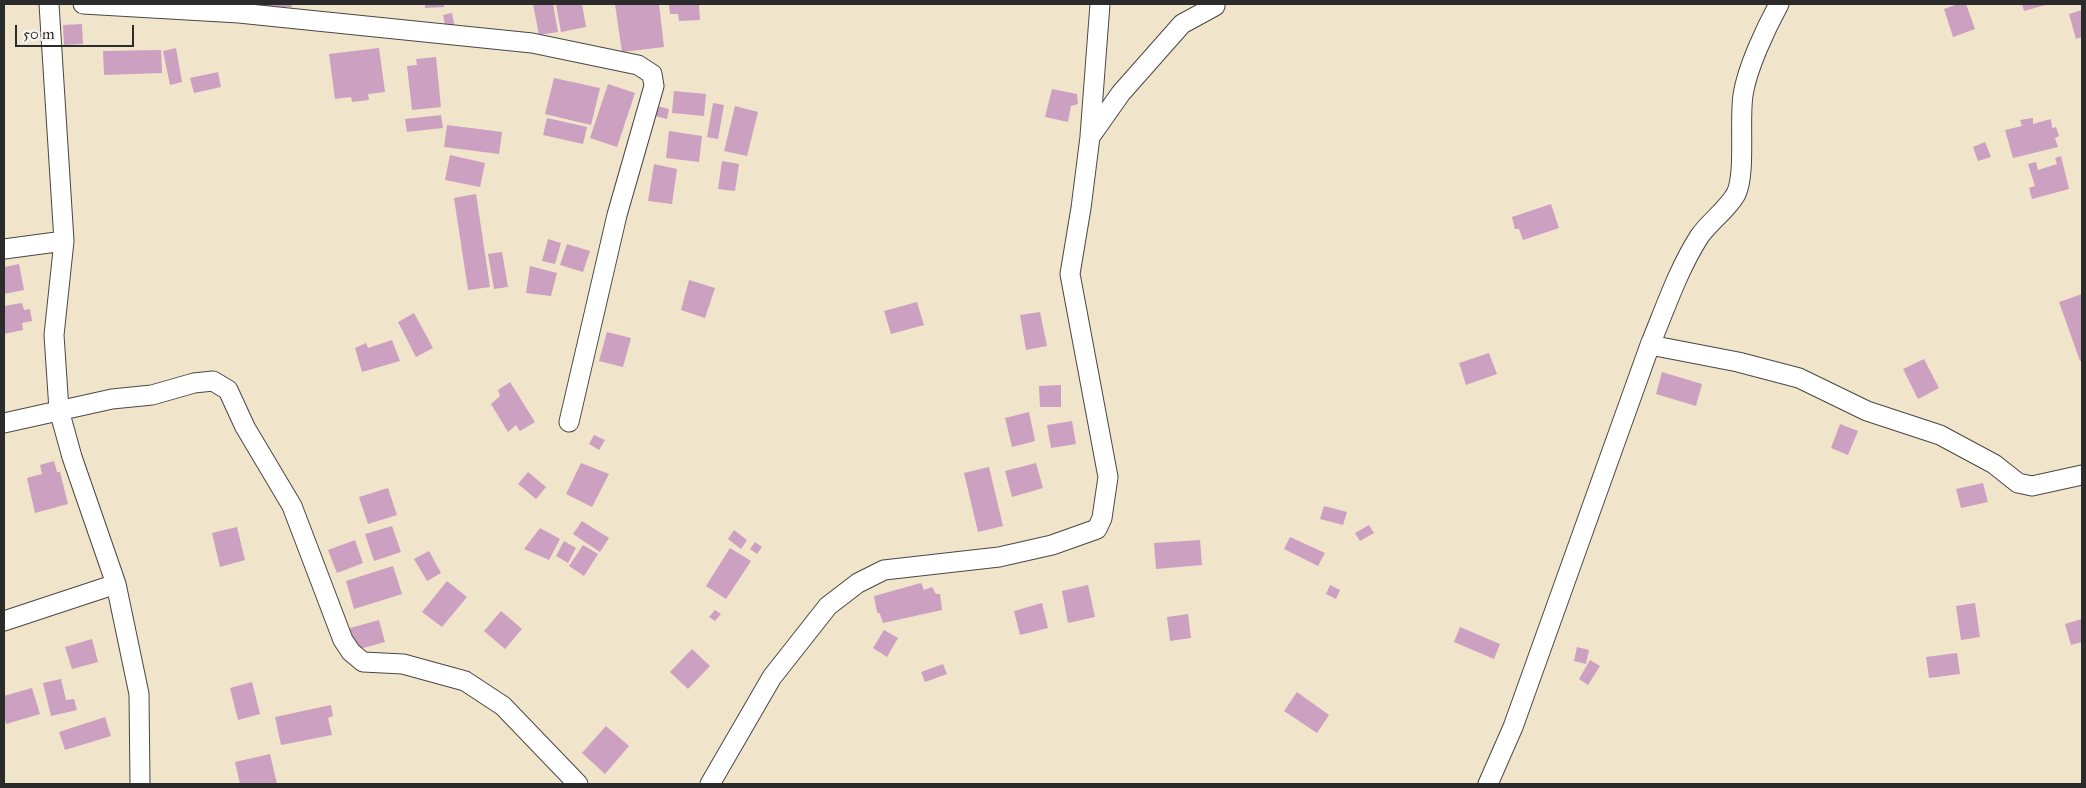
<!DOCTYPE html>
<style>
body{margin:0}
#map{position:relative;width:2086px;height:788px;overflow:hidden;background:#f0e4ca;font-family:"IM FELL Great Primer",serif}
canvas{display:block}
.frame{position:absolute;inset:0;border:5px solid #2b2b2b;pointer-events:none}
.scale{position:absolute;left:15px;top:25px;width:119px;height:22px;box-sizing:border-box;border:2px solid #2b2b2b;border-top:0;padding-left:6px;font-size:15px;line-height:18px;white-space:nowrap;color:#2b2b2b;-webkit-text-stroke:4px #f6f6f2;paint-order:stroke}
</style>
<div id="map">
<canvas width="2086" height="788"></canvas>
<div class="frame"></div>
<div class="scale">50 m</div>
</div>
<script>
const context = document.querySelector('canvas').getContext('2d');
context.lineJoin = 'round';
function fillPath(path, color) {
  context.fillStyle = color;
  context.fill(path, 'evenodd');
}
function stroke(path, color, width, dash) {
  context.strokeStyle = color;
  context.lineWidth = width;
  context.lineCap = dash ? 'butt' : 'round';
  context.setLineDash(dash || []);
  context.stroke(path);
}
fillPath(new Path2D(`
 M251,4h41v3h-41z
 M425,4h19v3l-19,1z
 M533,4h20l5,28 -19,3z
 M556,4h26l4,23 -25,5z
 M615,4h44l5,43 -42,5z
 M669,4h30l1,16 -21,1 -1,-7h-8z
 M1958,4h8l9,25 -22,8 -9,-28z
 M2022,4h27l-25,7z
 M2082,10v27l-6,2 -7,-25z
 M452,13l3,15 -9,2 -3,-15z
 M82,24l1,20 -19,1 -1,-20z
 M176,48l6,34 -12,3 -7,-34z
 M379,48l6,44 -17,2 1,6 -17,2 -1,-5 -16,2 -6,-45z
 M161,50l1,23 -58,2 -1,-24z
 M436,57l5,50 -29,3 -5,-44 10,-1 -1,-6z
 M218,72l3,15 -27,6 -4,-15z
 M554,78l46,10 -9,37 -46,-11z
 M608,84l27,9 -18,54 -27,-9z
 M1052,89l25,5 1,10 -7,2 -3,16 -23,-5z
 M674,91l32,3 -2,22 -32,-3z
 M713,103l11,2 -6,34 -11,-2z
 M657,106l12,3 -2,10 -12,-3z
 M735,106l23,6 -11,44 -23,-5z
 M441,115l2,13 -36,4 -2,-13z
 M547,118l40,9 -4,17 -40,-9z
 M2033,118v6l18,-5 1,9 4,-1 3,9 -4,2 3,9 -45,11 -8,-28 17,-4 -2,-6z
 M447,125l55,7 -3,22 -55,-7z
 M669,131l33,5 -3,26 -33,-4z
 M1985,142l6,15 -13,4 -5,-14z
 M450,155l35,8 -5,24 -35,-7z
 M2061,156l8,33 -37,10 -3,-11 6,-2 -7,-22 8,-2 2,8 19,-6 -2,-6z
 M722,161l17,3 -4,27 -17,-2z
 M654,164l23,5 -5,35 -24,-3z
 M476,194l14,93 -22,3 -14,-92z
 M1551,204l8,24 -36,12 -4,-11h-4l-3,-12z
 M548,239l13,4 -6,21 -13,-3z
 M567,244l23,7 -7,21 -23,-7z
 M502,252l6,35 -14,2 -6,-35z
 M19,264l5,26 -20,4v-27z
 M530,266l27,7 -6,23 -25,-3z
 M689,280l26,8 -10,30 -24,-8z
 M2082,294v66l-2,1 -21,-59z
 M917,302l7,23 -33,9 -7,-23z
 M22,303l2,7 6,-1 2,12 -10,2 1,7 -19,4v-28z
 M1040,312l7,34 -21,4 -6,-35z
 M414,313l19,35 -17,9 -18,-35z
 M607,332l24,6 -8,29 -24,-6z
 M392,340l8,21 -38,11 -7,-24 11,-5 2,5z
 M1489,353l8,21 -31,11 -7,-22z
 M1924,359l15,29 -21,11 -15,-30z
 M1662,372l40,12 -6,22 -40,-12z
 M510,382l25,40 -15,9 -4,-6 -8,7 -17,-28 9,-8 -2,-6z
 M1061,385v22h-21l-1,-21z
 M1029,412l6,29 -23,6 -7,-29z
 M1072,421l4,23 -25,4 -4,-23z
 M1840,424l18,7 -10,24 -17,-7z
 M594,435l11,5 -6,10 -10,-6z
 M54,461l3,11h3l8,32 -33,9 -8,-35 15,-4 -2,-9z
 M581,463l28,11 -17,33 -26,-13z
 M1036,463l7,25 -31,9 -7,-26z
 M989,467l14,59 -25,6 -14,-59z
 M528,472l18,15 -10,12 -18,-15z
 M1983,483l5,19 -27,6 -5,-19z
 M388,488l9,27 -29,9 -9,-27z
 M1324,506l23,6 -4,13 -23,-6z
 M582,521l27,17 -9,14 -27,-18z
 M1369,525l5,8 -14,8 -5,-8z
 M392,526l9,26 -27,9 -9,-27z
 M237,527l8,33 -25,7 -8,-34z
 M540,528l20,11 -11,21 -25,-11z
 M734,530l13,10 -6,9 -13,-10z
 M1290,537l35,16 -7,13 -34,-17z
 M355,540l8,23 -26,10 -9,-23z
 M1200,540l2,25 -46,4 -2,-26z
 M564,541l12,7 -8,15 -12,-7z
 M755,542l7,5 -5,7 -7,-5z
 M583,545l15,9 -14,22 -15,-10z
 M730,548l21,13 -25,38 -20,-13z
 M429,551l12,22 -14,8 -13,-22z
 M393,566l9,28 -48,15 -8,-28z
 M447,581l20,16 -25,30 -20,-15z
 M921,583l3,7 8,-3 4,7h4l2,16 -59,13 -3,-9 -3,-2 -3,-16z
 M1088,585l7,32 -27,6 -6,-32z
 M1330,585l10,5 -4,9 -10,-5z
 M1042,603l6,25 -28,7 -6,-24z
 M1975,603l5,34 -19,3 -5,-34z
 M715,610l6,4 -6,7 -6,-4z
 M501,611l21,18 -17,20 -21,-18z
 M1188,614l3,24 -21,3 -3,-24z
 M2082,619v23l-11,3 -6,-21z
 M379,620l6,22 -29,8 -6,-22z
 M1460,627l40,17 -6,15 -40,-17z
 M884,630l14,8 -11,19 -14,-9z
 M92,639l6,23 -26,7 -7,-22z
 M1577,647l12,3 -3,14 -12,-3z
 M692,649l18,17 -22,23 -18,-17z
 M1957,653l3,21 -31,4 -3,-21z
 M1590,660l10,6 -12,19 -9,-6z
 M943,664l4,10 -22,8 -4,-10z
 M61,679l5,21 8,-1 3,11 -26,6 -8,-33z
 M252,682l8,32 -22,6 -8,-32z
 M32,688l8,26 -34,10 -2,-9v-19z
 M1297,692l32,23 -12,18 -33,-22z
 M331,705l2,11 -5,2 4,17 -51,10 -6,-28z
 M105,717l6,19 -46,14 -6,-18z
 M606,726l23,20 -24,28 -23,-21z
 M270,754l7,30h-37l-5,-22z`), '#cca0c0');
const street = new Path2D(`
 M49,4l15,237 -10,94 5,75 13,47 44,127 23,110 1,90
 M83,4l156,9 293,30 106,22 14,9 2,12 -37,129 -48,207
 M1090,136l10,-132
 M4,249l60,-8
 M1650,345l88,17 61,16 68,33 73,24 54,29 24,19 14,3 50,-11
 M4,423l108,-24 40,-4 42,-12 19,-2 15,9 17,37 47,79 51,134 8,12 12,10 40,2 62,17 38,25 75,78
 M4,621l112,-37
 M710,784l62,-107 56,-71 30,-23 26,-13 115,-13 53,-12 45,-16 5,-11 6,-41 -38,-203 11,-66 9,-71 31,-44 61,-69 33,-18
 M1488,784l25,-57 137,-382c15,-36 28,-75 49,-108 10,-15 28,-27 37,-43 10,-21 3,-73 7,-99 4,-27 23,-67 36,-91`);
stroke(street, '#494743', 21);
stroke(street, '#fff', 19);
</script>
